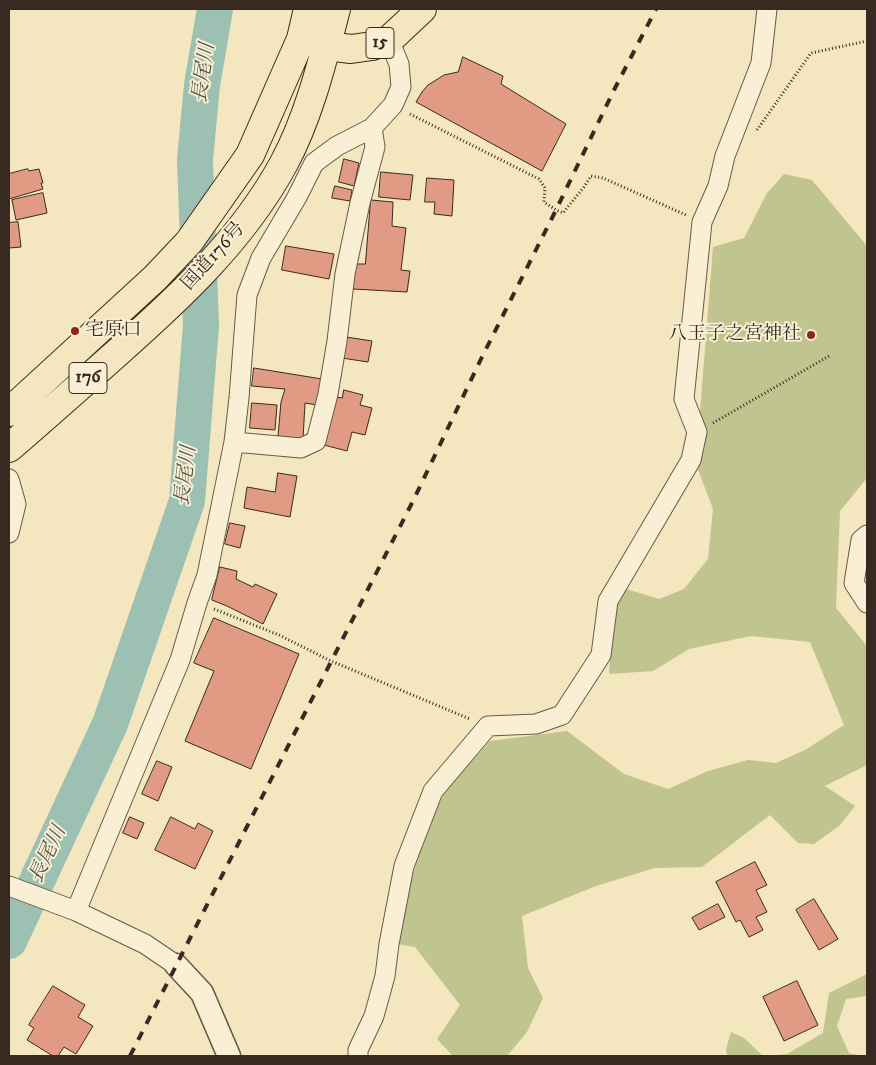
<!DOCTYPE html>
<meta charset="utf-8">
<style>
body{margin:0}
#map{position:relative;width:876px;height:1065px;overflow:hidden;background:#f4e6bf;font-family:"IM FELL DW Pica",serif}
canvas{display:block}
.frame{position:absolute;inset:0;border:10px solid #392a21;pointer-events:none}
</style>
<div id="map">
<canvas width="876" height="1065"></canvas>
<div class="frame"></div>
</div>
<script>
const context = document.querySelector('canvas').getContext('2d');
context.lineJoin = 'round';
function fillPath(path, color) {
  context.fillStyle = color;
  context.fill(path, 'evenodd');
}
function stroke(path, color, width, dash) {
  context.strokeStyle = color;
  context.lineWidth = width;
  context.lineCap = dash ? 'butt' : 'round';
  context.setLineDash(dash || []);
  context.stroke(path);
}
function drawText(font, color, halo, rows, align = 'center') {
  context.font = font + ' "IM FELL DW Pica","Noto Serif JP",serif';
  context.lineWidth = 4;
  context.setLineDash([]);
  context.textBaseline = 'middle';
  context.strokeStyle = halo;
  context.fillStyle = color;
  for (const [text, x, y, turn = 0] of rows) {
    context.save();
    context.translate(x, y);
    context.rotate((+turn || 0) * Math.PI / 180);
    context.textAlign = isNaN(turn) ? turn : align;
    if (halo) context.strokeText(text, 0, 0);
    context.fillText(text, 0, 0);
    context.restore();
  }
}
fillPath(new Path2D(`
 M784,174l28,6 55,66v52l-1,13 1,3v164l-27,33 -4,97 31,38v119l-42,21 30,20 -16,20 -25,18 -16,-1 -28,-28 -68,52 -47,1 -59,18 -74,30 6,52 15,30 -16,34 -20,24h-54l-16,-17 23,-34 -45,-58 -18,-3 3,-31 29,-89 17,-34 44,-49 77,-10 57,43 44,15 40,-18 40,-11 28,3 29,-13 39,-25 -34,-83 -59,-6 -62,13 -36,22 -44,3 5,-71 9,-15 36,11 25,-10 24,-30 5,-50 -16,-42 3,-55 13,-165 31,-9 23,-45z
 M867,974v22l-21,3 -9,27 12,27 13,3h-92l17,-2 36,-21 6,-40z
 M731,1032l13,6 19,18h-36l-1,-7z`), '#c0c48f');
stroke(new Path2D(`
 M9,941l101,-217 77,-223 14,-176 -6,-165 7,-75 13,-76`), '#9cc0b2', 36);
const building = new Path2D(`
 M463,57l40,19 -2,8 65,40 -24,47 -126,-69 6,-10 6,-7 16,-10 14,-3z
 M344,159l15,4 -5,23 -15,-4z
 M28,169l1,2 10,-2 4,14h-2l2,6 -34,10v-25z
 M381,172l32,3 -3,25 -31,-3z
 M427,178l27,2 -2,36 -18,-2 1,-12h-10z
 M335,186l17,4 -2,11 -18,-3z
 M43,193l4,20 -31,7 -4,-20z
 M371,200l22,2 -1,24 14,2 -5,42 9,1 -3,21 -54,-3 1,-25h11z
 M18,222l3,25 -12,1v-25z
 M286,246l48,8 -5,25 -47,-9z
 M346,337l26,4 -4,21 -26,-4z
 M254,368l68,11 -5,26 -12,-2 -2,36 -25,-3 3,-34 4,-13 -33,-3z
 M344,390l19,5 -3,10 12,3 -7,27 -13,-3 -5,19 -23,-6 13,-48 5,1z
 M252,403l25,2 -2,25 -25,-2z
 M278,473l19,3 -7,41 -46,-9 3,-21 28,5z
 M230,523l15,3 -5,22 -15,-4z
 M220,567l17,4 -1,8 17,8 2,-3 22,10 -14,30 -36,-18 -15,-6z
 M214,618l85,36 -48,115 -66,-28 29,-70 -20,-8z
 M157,761l15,6 -14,34 -16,-7z
 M130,817l14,6 -7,16 -14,-6z
 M171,817l24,12 3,-6 15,8 -18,38 -40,-19z
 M755,862l12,23 -11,5 11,22 -11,5 7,13 -14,7 -9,-17 -4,2 -20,-40z
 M814,899l24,40 -19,11 -23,-40z
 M718,904l7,13 -26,13 -7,-12z
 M797,981l21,44 -34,16 -21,-44z
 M53,986l32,19 -7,12 15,9 -17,28 -12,-7 -6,9h-5l-26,-16 7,-12 -5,-3z`);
fillPath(building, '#e19a83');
stroke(building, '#392a21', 1);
const minor = new Path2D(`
 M234,442l67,6 15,-7 12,-47 9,-53 8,-67 15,-71 15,-56 -3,-19
 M9,479l7,25 -7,29
 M867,535l-6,5 -7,43 13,20
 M9,886l67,25 69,33 31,21
 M76,911l104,-251 17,-57 10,-28 27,-133 5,-44 8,-103 14,-37 36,-61 17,-34 23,-17 35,-18 21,-23 8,-18 -2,-23 -10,-24
 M358,1056v-6l16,-34 11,-40 4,-32 15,-78 29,-75 55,-65 48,-2 26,-9 39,-60 7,-54 83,-141 6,-28 -13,-33 18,-177 16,-36 7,-30 36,-93 6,-54`);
const tertiary = new Path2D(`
 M176,965l26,28 27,63`);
const primary = new Path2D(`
 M303,39l24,7 24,3 21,-3 17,-6 33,-31`);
const trunk = new Path2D(`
 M9,412l146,-134 34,-36 61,-87 51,-116 7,-30
 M9,448c36,-31 72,-63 108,-95 63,-56 126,-114 167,-190 25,-46 39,-104 52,-154`);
stroke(minor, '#685948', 21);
stroke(tertiary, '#685948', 25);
stroke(primary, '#392a21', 30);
stroke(trunk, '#392a21', 30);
stroke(new Path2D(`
 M410,114l129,65 6,9 -1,14 12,8 7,3 21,-26 7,-11 12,2 83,37
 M757,130l54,-77 56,-12
 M713,423l116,-67
 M214,609l65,26 52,26 139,58`), '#392a21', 3, [1, 2.5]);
stroke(minor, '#f8efd5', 19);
stroke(tertiary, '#f8efd5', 22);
stroke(primary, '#f4e6bf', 28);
stroke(trunk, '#f4e6bf', 28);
stroke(new Path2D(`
 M130,1056l284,-557 67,-140 75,-149 58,-120 42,-81`), '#392a21', 4, [9, 9]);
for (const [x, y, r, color] of [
 [75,331,5,"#8f2418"],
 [811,335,5,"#8f2418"]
]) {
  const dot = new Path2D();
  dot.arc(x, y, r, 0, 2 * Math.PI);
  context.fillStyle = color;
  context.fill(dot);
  stroke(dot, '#f8efd5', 2);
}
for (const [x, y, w] of [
 [380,43,28],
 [88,378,38]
]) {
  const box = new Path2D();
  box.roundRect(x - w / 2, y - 15.5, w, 31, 4);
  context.fillStyle = '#f8efd5';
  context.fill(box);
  stroke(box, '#392a21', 1);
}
drawText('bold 18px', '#392a21', null, [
 ["15",380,43],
 ["176",88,378]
]);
drawText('19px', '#392a21', '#f8efd5', [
 ["国道176号",214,257,-48]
]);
drawText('19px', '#392a21', '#f8efd5', [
 ["宅原口",85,331],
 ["八王子之宮神社",801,335,"right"]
], 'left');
drawText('italic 20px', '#525045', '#f8efd5', [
 ["長尾川",205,73,-82],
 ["長尾川",187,476,-83],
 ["長尾川",49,855,-65]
]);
</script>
